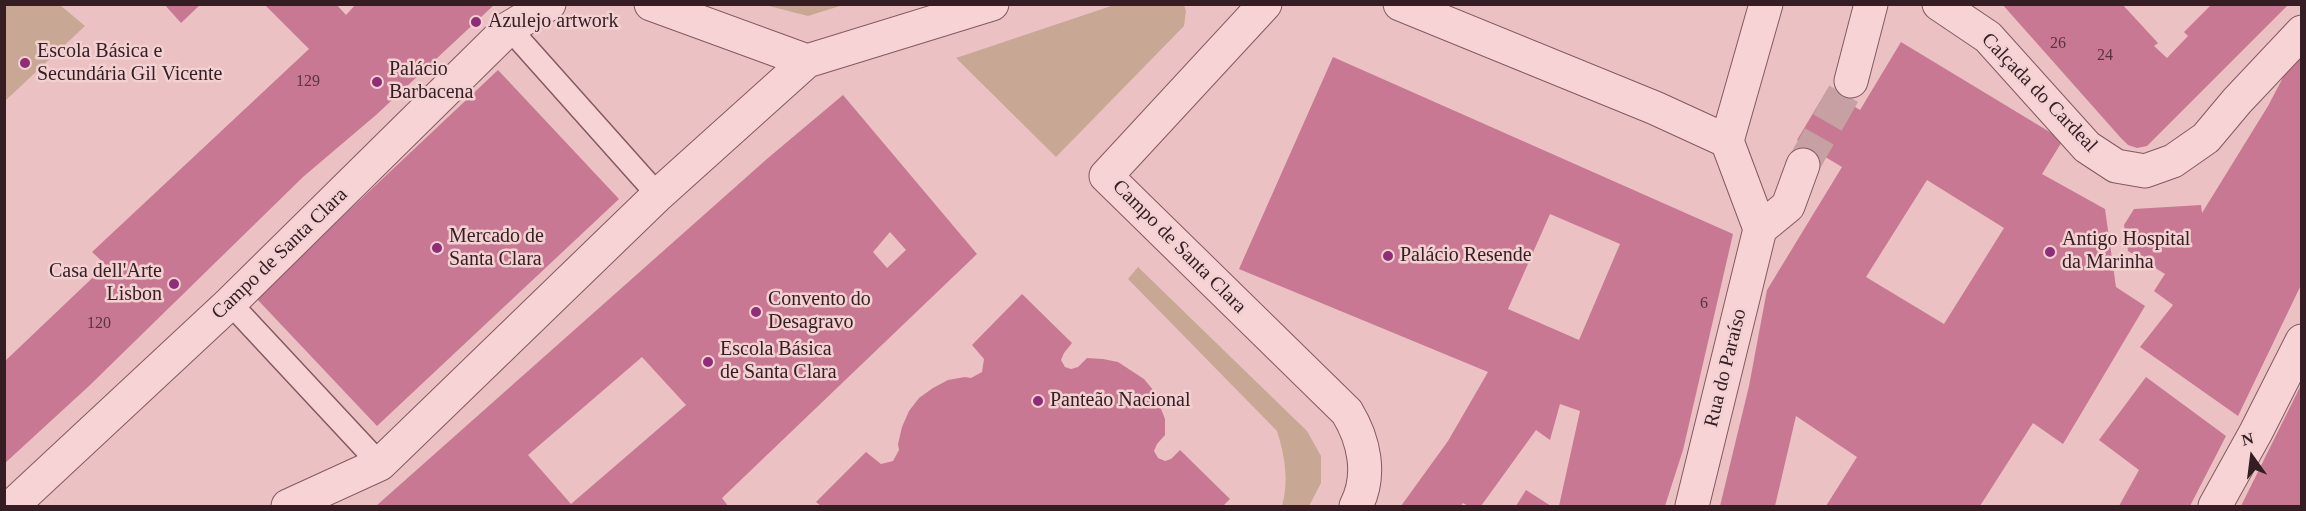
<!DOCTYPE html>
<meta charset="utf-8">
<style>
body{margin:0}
#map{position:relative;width:2306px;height:511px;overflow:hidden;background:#ebc1c3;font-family:"Times New Roman",serif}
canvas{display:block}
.frame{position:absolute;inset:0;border:6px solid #341d23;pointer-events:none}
.north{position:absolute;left:2222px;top:427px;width:60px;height:60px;-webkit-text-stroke:4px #f3d0d1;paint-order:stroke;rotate:346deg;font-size:16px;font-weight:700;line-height:24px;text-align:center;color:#341d23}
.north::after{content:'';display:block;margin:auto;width:21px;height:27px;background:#341d23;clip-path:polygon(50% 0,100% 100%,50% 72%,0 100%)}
</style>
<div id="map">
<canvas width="2306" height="511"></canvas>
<div class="frame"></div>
<div class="north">N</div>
</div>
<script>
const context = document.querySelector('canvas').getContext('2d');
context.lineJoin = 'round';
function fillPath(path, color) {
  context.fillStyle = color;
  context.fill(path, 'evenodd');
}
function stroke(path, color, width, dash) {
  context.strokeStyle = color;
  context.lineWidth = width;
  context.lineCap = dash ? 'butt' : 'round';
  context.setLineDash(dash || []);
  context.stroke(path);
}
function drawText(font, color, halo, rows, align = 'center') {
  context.font = font + ' "Times New Roman",serif';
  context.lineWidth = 5;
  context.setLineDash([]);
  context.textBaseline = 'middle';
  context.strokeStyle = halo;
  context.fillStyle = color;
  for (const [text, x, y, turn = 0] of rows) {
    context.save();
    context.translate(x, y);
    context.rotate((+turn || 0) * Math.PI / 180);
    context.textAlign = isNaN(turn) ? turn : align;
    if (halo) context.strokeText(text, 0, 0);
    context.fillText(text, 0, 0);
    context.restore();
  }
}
fillPath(new Path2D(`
 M5,4l55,1 25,21 -80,75z
 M1117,4l67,1 2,6 -2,15 -128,131 -100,-99z
 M765,5h78l-35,11z
 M1138,267l169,164 14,25v27l-12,23h-27c7,-25 3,-50 -5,-75l-149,-152z`), '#c8a895');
fillPath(new Path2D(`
 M164,4h37l-20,19z
 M264,4h72l10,11 10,-11h139l-119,111 -73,62 -214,209 -85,78v-102l102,-97 -14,-13 217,-203z
 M2002,4h120l36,39 -4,3 13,12 21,-22 -4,-4 28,-28h77l-142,142 -10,2 -9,-3 -8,-8z
 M1901,42l162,98 -21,34 63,35 11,78 29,19 -82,138 -30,-21 -53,83h-154l31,-49 -61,-41 -21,90h-55l29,-120 18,-96 75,-123 -45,-27 30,-50 33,20zM1927,180l77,48 -60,96 -78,-47z
 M2301,52v233l-63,131 -98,-69 33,-42 -19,-14 11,-17 -37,-23 -4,-26 10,-16 67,-4 1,8 66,-107 20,-38z
 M1333,57l400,177 -50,216 -18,56h-106l21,-95 -20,-7 -10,36 -14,-10 -55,76h-13l-5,-3 -2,3h-60l47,-65 40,-69 -249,-103zM1550,214l70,30 -41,96 -71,-31z
 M498,70l121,129 -242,227 -121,-128z
 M843,95l134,159 -255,244 6,8h-352l392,-348zM890,232l16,18 -19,18 -14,-16zM642,357l44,48 -115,99 -43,-49z
 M1022,294l50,49 -8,10 -3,7 4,7 6,2 7,-2 9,-9 16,1 15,3 26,17 10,12 11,28v16l-8,9 -3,7 4,7 7,3 6,-2 9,-9 50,49 -7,7h-402l-5,-4 50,-50 15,12 12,-3 6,-11 -1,-6 4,-17 7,-16 10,-13 14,-10 15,-8 17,-3 6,1 11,-6 2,-13 -12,-14z
 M2146,377l80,59 -36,70h-71l20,-36 -40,-30z
 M2301,385v121h-60z
 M1526,490l25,16h-35z`), '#c87893');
stroke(new Path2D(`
 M1803,165l48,-84`), '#c6a0a3', 33, [33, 16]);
const service = new Path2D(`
 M509,28l149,167
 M230,303l150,161`);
const minor = new Path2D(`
 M651,4l156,57
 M1265,4l-159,172 241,236c17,28 25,63 9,94
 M1400,4l255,104 72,33
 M1939,4l49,33 99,110 29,19 29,5 28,-10 33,-23 31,-37 65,-69
 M1851,81l20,-77
 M1760,229l-33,-88 39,-137
 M1760,229l28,-23 15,-41
 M12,506l218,-203 279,-275 40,-24
 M288,506l92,-42 278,-269 149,-134 185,-57
 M1692,506l68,-277`);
const tertiary = new Path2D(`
 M2215,506l41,-74 46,-91`);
stroke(service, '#845963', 25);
stroke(minor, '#845963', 35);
stroke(tertiary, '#845963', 35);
stroke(service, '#f7d3d5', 22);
stroke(minor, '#f7d3d5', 33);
stroke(tertiary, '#f7d3d5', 33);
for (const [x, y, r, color] of [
 [476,22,6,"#8f2d78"],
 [25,63,6,"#8f2d78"],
 [377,82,6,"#8f2d78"],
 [437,248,6,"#8f2d78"],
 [2050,252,6,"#8f2d78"],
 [1388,256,6,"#8f2d78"],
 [174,284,6,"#8f2d78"],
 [756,312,6,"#8f2d78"],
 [708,362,6,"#8f2d78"],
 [1038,401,6,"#8f2d78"]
]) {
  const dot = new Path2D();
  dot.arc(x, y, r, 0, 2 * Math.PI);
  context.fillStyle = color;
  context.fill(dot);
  stroke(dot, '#f3d0d1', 2);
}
drawText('16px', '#59343f', null, [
 ["26",2058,44],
 ["24",2105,56],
 ["129",308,82],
 ["6",1704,304],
 ["120",99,324]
]);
drawText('20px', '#341d23', '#f3d0d1', [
 ["Azulejo artwork",488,22],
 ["Escola Básica e",37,52],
 ["Secundária Gil Vicente",37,75],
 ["Palácio",389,70],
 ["Barbacena",389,93],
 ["Mercado de",449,237],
 ["Santa Clara",449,260],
 ["Antigo Hospital",2062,240],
 ["da Marinha",2062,263],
 ["Palácio Resende",1400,256],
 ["Casa dell'Arte",162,272,"right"],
 ["Lisbon",162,295,"right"],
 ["Convento do",768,300],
 ["Desagravo",768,323],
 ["Escola Básica",720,350],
 ["de Santa Clara",720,373],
 ["Panteão Nacional",1050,401]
], 'left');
drawText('20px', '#341d23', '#f3d0d1', [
 ["Calçada do Cardeal",2039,93,46],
 ["Campo de Santa Clara",1179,247,45],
 ["Campo de Santa Clara",280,254,-44],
 ["Rua do Paraíso",1726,368,-76]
]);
</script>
